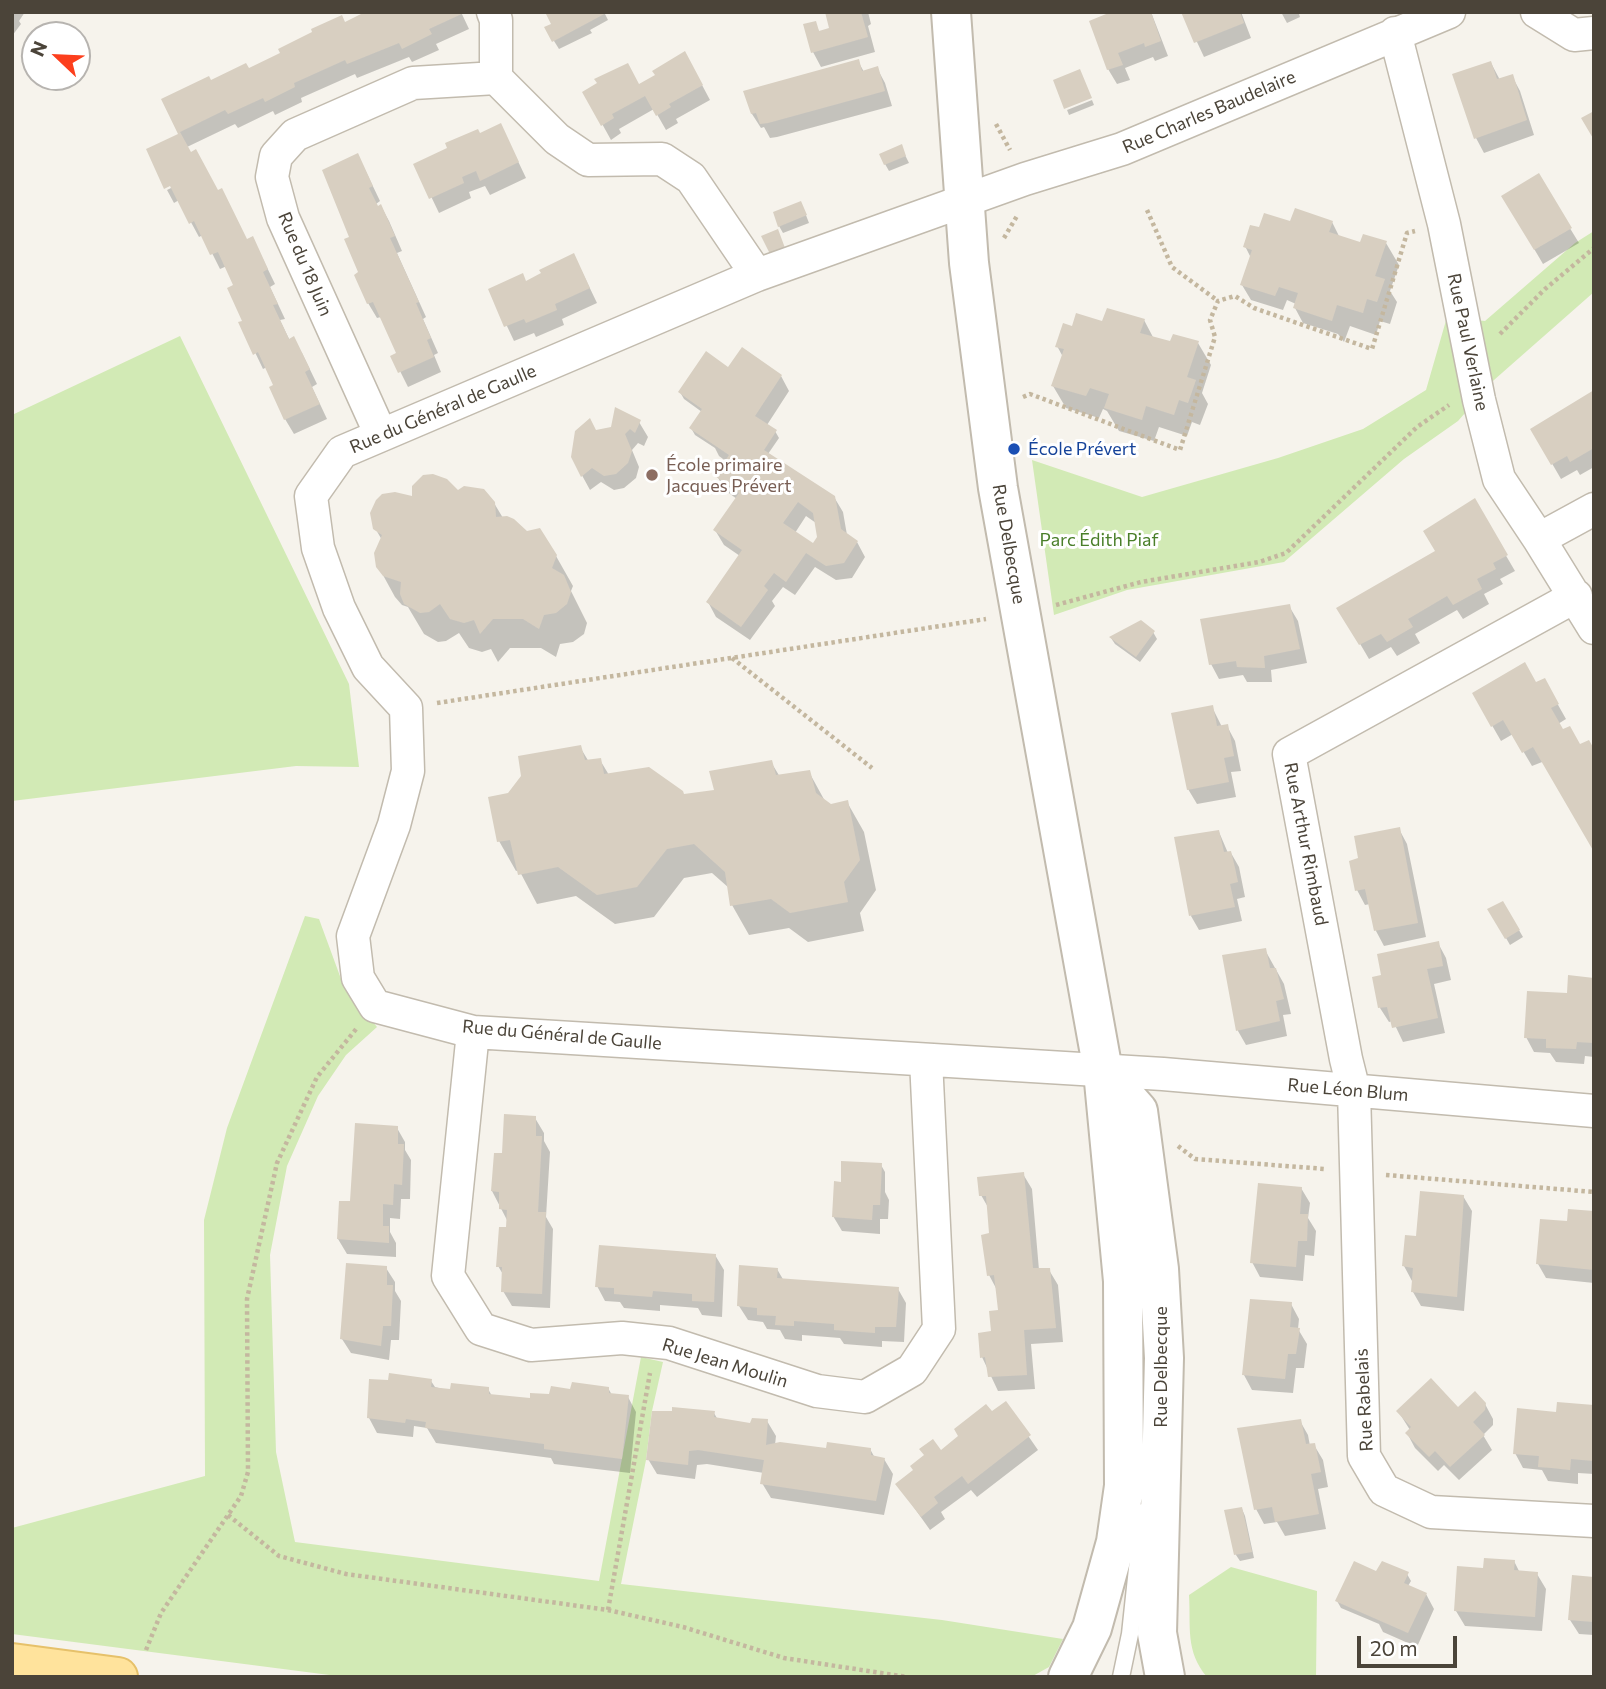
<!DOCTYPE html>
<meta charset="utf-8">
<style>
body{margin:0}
#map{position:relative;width:1606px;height:1689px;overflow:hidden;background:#f6f3ec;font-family:Commissioner,sans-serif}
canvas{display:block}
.frame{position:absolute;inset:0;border:14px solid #4b4439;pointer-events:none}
.north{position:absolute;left:21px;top:21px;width:70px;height:70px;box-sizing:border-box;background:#fff;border:2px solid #b7b4b0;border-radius:50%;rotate:293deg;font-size:19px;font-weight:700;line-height:28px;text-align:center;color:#4b4439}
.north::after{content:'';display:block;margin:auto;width:24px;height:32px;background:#fc3f1d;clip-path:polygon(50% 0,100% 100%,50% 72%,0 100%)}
.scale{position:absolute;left:1357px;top:1636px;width:100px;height:32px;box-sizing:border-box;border:4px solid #4b4439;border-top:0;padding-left:9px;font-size:21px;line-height:24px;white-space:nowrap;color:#4b4439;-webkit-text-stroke:5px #fff;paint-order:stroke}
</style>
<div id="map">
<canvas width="1606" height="1689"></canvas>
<div class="frame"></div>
<div class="north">N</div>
<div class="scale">20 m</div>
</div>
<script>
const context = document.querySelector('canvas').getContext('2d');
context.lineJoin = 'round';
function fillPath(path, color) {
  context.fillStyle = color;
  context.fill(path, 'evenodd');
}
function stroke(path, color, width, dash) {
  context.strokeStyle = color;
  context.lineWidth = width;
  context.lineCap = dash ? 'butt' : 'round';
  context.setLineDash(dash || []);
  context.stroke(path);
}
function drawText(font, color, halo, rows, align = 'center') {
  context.font = font + ' Commissioner,sans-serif';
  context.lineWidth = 6;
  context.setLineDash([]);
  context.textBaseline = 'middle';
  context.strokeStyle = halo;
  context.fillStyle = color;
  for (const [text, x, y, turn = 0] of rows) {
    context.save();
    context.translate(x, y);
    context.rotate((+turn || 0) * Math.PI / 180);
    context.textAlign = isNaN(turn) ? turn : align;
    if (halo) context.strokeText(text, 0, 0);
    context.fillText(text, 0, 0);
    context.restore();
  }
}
fillPath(new Path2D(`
 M1594,231v61l-100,88 -36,41 -54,38 -120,103 -157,28 -73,25 -22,-155 110,37 136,-39 85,-29 63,-39 21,-73 38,4 90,-78z
 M180,336l169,348 10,83 -63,-1 -284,35v-386z
 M305,916l14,3 25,68 33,40 -31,28 -28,41 -31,70 -17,89 6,197 19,90 304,39 42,-224 22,5 -11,49 -6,49 -25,124 321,36 121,19 -14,28 -18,10h-686l-333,-43v-106l193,-52 -1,-256 23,-92z
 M1231,1567l86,24 -1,86h-109c-22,-26 -16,-50 -18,-82z`), '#d2eab5');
fillPath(new Path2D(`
 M12,12h13l-6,9 2,3 -9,12z
 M461,12l8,17 -33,15 3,6 -27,12 -3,-5 -52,21 -2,-4 -54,24 1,4 -27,13 -2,-4 -35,17 -3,-4 -48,23 60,94 13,12 15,31 -5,3 15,32 -5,1 10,21 12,12 15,31 -5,3 15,32 -33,15 -9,-15 -10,-33 -8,-19 -4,2 -22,-46 3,-1 -8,-37 -9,-19 -7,3 -17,-34 -4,2 -20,-37 -5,3 -7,-13 12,-6 1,-50 -17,-34 85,-30 97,-46z
 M604,12l4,8 -18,10 2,3 -33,16 -5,-8 -1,-16z
 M827,12h41l3,12 -3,2 7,26 -54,15 -8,-15 -8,-26 10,-3 5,10 12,-4z
 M1116,12h35l17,44 -13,5 -2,-4 -28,11 5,12 -13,4 -9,-15z
 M1183,12h58l10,26 -47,19z
 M1281,12h23l-5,2 1,3 -13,6z
 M858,61l6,11 13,-4 8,15 7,23 -115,31 -7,1 -6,-11 -3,1 -9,-14 -6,-22z
 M1491,63l9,17 12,-4 8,15 14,44 -50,18 -8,-15z
 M693,68l17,32 -34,19 2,4 -12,7 -12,-21 -35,20 2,4 -10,7 -26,-47 54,-7 18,-10z
 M1092,100l2,5 -25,10 -2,-5z
 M479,135l29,5 18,38 -36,17 -5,-9 -16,6 2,6 -32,15 -23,-48z
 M901,147l8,16 -20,8 -4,-7z
 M358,155l22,46 -4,3 2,4 3,-2 8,15 13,30 -5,2 29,64 -3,2 15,34 -4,2 7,17 -33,15 -15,-30 5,-3 -17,-37 -4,1 -9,-15 -17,-65z
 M1538,176l41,67 -36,21 -40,-68z
 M804,210l5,13 -26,10 -4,-7z
 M1284,221l48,1 8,16 21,6 25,-1 13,22 -9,26 7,11 -7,22 -10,-3 -4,14 -26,-9 -6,16 -6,-8 -35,-11 -8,-15 1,-4 -9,-4 -4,10 -32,-10 -9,-15 9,-27 -6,-12 15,-17z
 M574,255l23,48 -35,16 2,6 -28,12 -2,-4 -20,8 -24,-51 36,-7z
 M1144,320l10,19 17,4h27l13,22 -9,28 6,11 -8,21 -8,-3 -5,14 -28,-9 -5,14 -35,-10 -12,-20 -4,-2 -4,9 -33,-10 -13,-22 10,-29 -6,-11 16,-18z
 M728,369l53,7 8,15 -22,34 8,6 4,7 -11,16 66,43 9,15 4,23 10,7 8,15 -13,21 -16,2 -21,-13 -20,28 -12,-8 -11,14 3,5 -25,34 -34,-23 -8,-15 32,-46 -16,-11 -9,-15 22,-31 -11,-8 -9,-15 10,-14 -8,-6 -4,-8 -20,-13 -4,-7 11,-16 -18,-13 -4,-7zM806,516l10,7 3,15 -6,7 -18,-12z
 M1594,393v74l-14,8 -3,-5 -16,9 -29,-50z
 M639,422l9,15 -4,9 -6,-3 -6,7 7,17 -3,11 -12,10 -10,2 -13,-8 -11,8 -18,-33 24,-25z
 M457,492l37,11 9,15 53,38 17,30 -2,5 16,32 -3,11 -11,8 -13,2 -4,13 -15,-9h-31l-12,14 -7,-13 -9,3 -13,-4 -10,-15 -13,8 -8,1 -14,-8 -16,-27 -6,-2 -7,-8 -17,-31 4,-26 -7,-12 38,-29z
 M1474,501l41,70 -15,8 3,5 -19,10 5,10 -26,15 -6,-9 -42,24 5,9 -23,13 -6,-9 -22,12 -30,-51 99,-56z
 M1289,606l9,15 9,42 -36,7 1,12h-25l-4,-7 -24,4 -8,-15z
 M1153,632l4,7 -17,23 -25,-18 -4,-6z
 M1544,680l22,39 -8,5 5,8 17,15 -48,19 -19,-32 -12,7 -27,-47 61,-10z
 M1212,707l10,20 5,-1 8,15 6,30 -10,1 5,25 -39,7 -9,-15z
 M580,747l9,15 11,-2 9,15 75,21 32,-4 55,-30 9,15 29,-5 17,31 4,3 17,-4 17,30 12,58 -16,23 4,18 -56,11 -19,-14 -40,7 -17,-30 -3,-17 -17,-15 -28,5 -30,39 -39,7 -39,-28 -39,8 -18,-34 -3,1 -17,-30 10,-47z
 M1399,829l8,15 19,93 -42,9 -8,-15 -6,-27 -5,1 -8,-15 3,-30z
 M1219,832l9,21h3l8,14 6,30 -8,2 5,22 -43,9 -8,-14z
 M1503,903l20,34 -13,8 -20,-35z
 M1438,943l8,15 5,22 -17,4 11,49 -42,9 -10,-21 -4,1 -9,-14 3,-32z
 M1265,950l19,34 7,30 -8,1 4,21 -41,9 -8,-14 -14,-74z
 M1594,979v78l-9,-1 -1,8 -28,-2 -6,-9 -16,-1 -8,-15 42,-42z
 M535,1118l9,15v8l6,11 -4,65 7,12 -3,79 -38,-2 -9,-15 1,-15 -6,-10 10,-44 -16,-31 11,-36z
 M397,1128l8,14v8l6,10 -1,39h-9l-1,20 -10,-1v14l6,11v14l-49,-3 -9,-15 14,-36z
 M881,1165l4,7v20l4,8 -1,19h-8v15l-38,-3 -9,-15 13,-32z
 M1023,1174l9,15 7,81h10l9,15 5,57 -32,2 4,45 -37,2 -16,-34 11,-24 6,-21 -2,-22 -8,-15 2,-40 -2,-26 -8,-14z
 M1301,1188l9,15 -2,15 8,13 -2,25 -9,-1 -2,26 -43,-4 -8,-15z
 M1463,1196l9,15 -8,100 -43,-5 -8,-14 -1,-11 -8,-15 13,-28z
 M1594,1213v70l-48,-5 -8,-14 30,-41z
 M715,1255l9,15 -2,47 -20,-2 -4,-7 -38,-3v6l-36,-3 -4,-6 -15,-1 -8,-15z
 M386,1268l9,14v9l6,10 -2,39h-8l-2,20 -38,-7 -9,-14z
 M777,1269l7,12 114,8 8,14 -2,39 -22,-1v6l-38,-3 -4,-6 -38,-3v6l-17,-2 -5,-9 -13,-1 -4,-7 -15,-2 -9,-14z
 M1291,1304l8,15 -1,10 9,15 -3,24h-8l-3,25 -41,-3 -8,-15z
 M431,1381l4,6 16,4 37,-2 4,7 39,4 41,-9 36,-3 4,7 16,2 8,15 -6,61 -76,-9 -3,-6 -115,-15 -9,-15 -13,-2 -1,11 -36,-4 -8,-15z
 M1006,1404l32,46 -61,47 -6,-7 -30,22 4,7 -15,11 -32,-45z
 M1485,1404l8,15v6l-10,10 9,15 -33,30 -15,-15 -6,6 -23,-23 -8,-15 3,-3 -12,-19 60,-2z
 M1594,1407v67l-16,-1v11l-30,-3 -6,-11 -19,-2 -8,-15 43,-39z
 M714,1413l4,7 33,5 16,-4 9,15 -1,9 53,5 42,-1 5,9 9,1 9,15 -9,41 -113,-17 -9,-15 2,-10 -57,-9 -10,1 -2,14 -38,-5 -9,-15z
 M1300,1421l8,14 2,11 4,-1 9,15 5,27 -10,2 8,40 -41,7 -8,-14 -13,2 -8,-15z
 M1242,1509l3,7 9,42 -14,3 -4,-6 -10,-44z
 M1514,1561l6,12 17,1 9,15 -4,42 -77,-5 -9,-15 28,-41z
 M1377,1574h30l4,7 -3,5 18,8 8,15 -17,38 -34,-15 -4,-8 -38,-16 -4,-7z
 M1594,1579v56l-15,-1 -9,-14z`), '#0003');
fillPath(new Path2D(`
 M365,12h101l-37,17 3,5 -30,15 -3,-6 -52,21 -2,-4 -51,23 1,4 -30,15 -2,-4 -35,16 -3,-4 -45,22 11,20 5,-3 22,41 4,-2 25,51 6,-3 15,33 -5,3 15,32 -5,1 16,34 5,-3 16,33 -5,3 15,32 -36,16 -15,-33 4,-2 -15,-33 -5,3 -15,-33 4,-1 -15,-33 6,-3 -15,-33 -8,3 -16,-34 -5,3 -19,-38 -6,3 -18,-40 32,-15 -17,-35 48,-23 2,4 35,-17 3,5 31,-15 -2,-4 34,-17 -1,-3 31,-14 3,7z
 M545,12h63l-56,30 -8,-15 7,-3z
 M825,12h36l7,25 -57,16 -8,-29 13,-3 3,10 10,-3z
 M1111,12h40l10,29 -16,6 -1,-4 -26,10 5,12 -16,5 -18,-49z
 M1181,12h59l4,11 -50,20z
 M35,34v23l-9,-18z
 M685,51l18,34 -34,19 2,3 -15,9 -11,-20 -33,18 2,4 -13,8 -19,-34 15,-9 -3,-4 34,-16 11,21 16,-9 -3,-4z
 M859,59l3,12 16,-5 7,25 -117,32 -8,1 -4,-11 -5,1 -8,-23z
 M1491,61l6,18 16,-5 14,46 -53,19 -22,-65z
 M1080,69l12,29 -28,11 -11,-29z
 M1594,111v29l-13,-22z
 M501,123l18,39 -39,19 -4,-10 -14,6 2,6 -35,16 -16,-35 34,-16 -2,-5 33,-14 2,4z
 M902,144l4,12 -22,9 -5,-11z
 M358,153l15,33 -4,2 9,18 3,-2 14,32 -5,2 29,64 -3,1 15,35 -4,2 7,17 -36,16 -8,-17 6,-3 -23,-51 -6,2 -13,-29 4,-3 -14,-33 5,-2 -27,-67z
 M1539,173l33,55 -38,22 -33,-54z
 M801,201l6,14 -29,12 -5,-15z
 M1295,208l38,13 -4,11 31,10 3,-8 24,7 -12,35 10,3 -8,23 -10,-3 -4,14 -26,-8 -5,16 -39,-13 5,-15 -19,-6 -4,9 -35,-11 12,-35 -9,-3 7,-22 9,2 5,-14 26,8z
 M778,229l7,19 -15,6 -9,-18z
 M574,253l16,35 -35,16 2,6 -31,13 -2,-4 -20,8 -16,-38 35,-16 3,8 15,-8 -2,-3z
 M1107,308l38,11 -5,14 30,8 3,-7 26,7 -12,36 9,3 -8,23 -9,-3 -5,15 -28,-9 -4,14 -38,-12 5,-14 -19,-6 -4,8 -35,-10 13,-37 -9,-2 8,-24 9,3 4,-13 26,8z
 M742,347l40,28 -27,41 22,14 -13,20 71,46 6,33 17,12 -14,22 -18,3 -20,-13 -20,29 -12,-9 -10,13 4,4 -27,37 -35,-25 36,-52 -29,-20 26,-37 -24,-17 14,-21 -40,-27 13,-19 -24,-17 28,-41 22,16zM798,502l15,11 4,24 -4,6 -30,-20z
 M1594,390v58l-24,14 -3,-6 -16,9 -21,-36z
 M615,407l26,13 -6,13 -5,-4 -5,5 7,17 -4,12 -12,11 -12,2 -12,-8 -11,9 -10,-20 4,-26 15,-13 6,12 15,-3z
 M433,474l14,5 11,11 6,-4 20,3 11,13 1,15 11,-1 7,3 13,12 13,-3 17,27 -5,13 12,7 7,17 -4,12 -11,9 -12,2 -5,14 -16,-10h-30l-13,15 -6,-14 -10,3 -14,-4 -10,-15 -11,8 -9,1 -16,-9 -4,-10 1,-12 -18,-6 -7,-9 -2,-14 8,-18 -9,-6 -3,-16 6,-13 6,-6 13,-2 17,4v-10l11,-11z
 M1475,498l33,57 -15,8 3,6 -19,10 5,10 -29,16 -6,-9 -39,23 5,8 -26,15 -6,-8 -22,11 -23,-37 99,-57 -12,-20z
 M1290,604l10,45 -36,7 1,12 -28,-1 -1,-6 -27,4 -9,-46z
 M1141,620l14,11 -19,26 -27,-20z
 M1525,662l11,20 9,-4 14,26 -8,4 12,21 7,-3 10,18 9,-4 5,9v103l-61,-105 -11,6 -19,-33 -12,7 -19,-34z
 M1213,705l4,21 11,-2 6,32 -10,2 5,24 -42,8 -16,-77z
 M581,745l4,15 16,-2 3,16 45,-7 34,24 1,3 30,-4 -5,-19 63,-11 4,15 34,-5 6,23 15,11 17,-4 12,60 -16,22 4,20 -58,11 -19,-14 -41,7 -5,-34 -31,-28 -27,5 -30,38 -40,8 -39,-28 -40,8 -8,-35 -13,2 -9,-45 20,-4 13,-17 -3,-20z
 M1400,827l18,96 -44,8 -9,-42 -10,2 -6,-30 9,-3 -4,-22z
 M1219,830l5,22 7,-1 4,17 3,14 -8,2 5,23 -46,9 -15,-79z
 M1503,901l17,29 -15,9 -18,-30z
 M1439,941l4,25 -16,3 11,49 -46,10 -5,-21 -9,1 -6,-31 9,-2 -4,-21z
 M1266,948l4,20h6l8,31 -8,2 4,20 -44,10 -14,-76z
 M1568,975l26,3v65l-17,-1 -1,7 -30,-1v-9l-22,-1 3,-47 40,2z
 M504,1114l32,2v20h6l-4,76h8l-4,82 -41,-2 1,-25h-6l3,-40h7l1,-17 -8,-1v-17l-8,-1 3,-38h8z
 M355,1123l43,3v18h6l-2,41 -8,-1 -1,21 -10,-1v22h6v17l-52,-4 2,-38h11z
 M841,1161l41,2 -2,42h-7l-1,15 -40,-3 2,-36 7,1z
 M1024,1172l9,96h17l6,60 -32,2 3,45 -39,2 -3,-20 -5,1 -2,-25 13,-2 -2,-20 9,-1 -4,-35 -7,1 -6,-41 8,-2 -3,-37h-7l-2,-19z
 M1258,1183l44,4 -2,27h8l-1,27h-9l-2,26 -46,-4z
 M1420,1191l44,4 -7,102 -46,-5 2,-24 -11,-2 3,-31 11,1z
 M1568,1209l26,2v59l-58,-6 4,-45 27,2z
 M599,1245l117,9 -2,48 -22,-1v-7l-39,-3 -1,6 -38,-3v-6l-19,-1z
 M346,1263l41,3v19h6l-2,41h-8l-2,20 -41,-7z
 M739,1265l39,3 -1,10 122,9 -3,40h-21v6l-41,-3v-6l-40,-3v5l-19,-1 1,-9 -19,-1v-7l-20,-2z
 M1250,1299l42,3 -2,25 10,1 -4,26h-8l-3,25 -43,-4z
 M389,1373l43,6 -1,8 19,2 1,-6 38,4v7l41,4v-5l19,1 2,-8 19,3 2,-7 37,5v6l20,2 -7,64 -78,-10v-5l-119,-16 1,-6 -20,-3 -1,4 -38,-5 2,-39 19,1z
 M1431,1378l27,29 17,-16 11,12 -1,7 -12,12 12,13 -35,32 -15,-16 -6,6 -24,-24 6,-6 -15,-16z
 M1006,1401l25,34 -63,49 -6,-8 -28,21 4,6 -17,14 -26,-33 18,-14 -3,-4 14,-11 -5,-6 14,-10 8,11 17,-14 -4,-7 32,-25 6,7z
 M1557,1402l37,3v56l-23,-2 -1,11 -18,-2 -14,-1 1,-11 -26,-2 4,-46 39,4z
 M672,1407l43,4 -1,6 36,6 2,-5 16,1 -2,26 14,-3 46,6 1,-6 44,6v7l14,3 -9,43 -116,-17 4,-24 -66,-10 -9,1 -1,14 -42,-5 6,-49h20z
 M1301,1419l5,25 9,-1 6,29 -10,2 8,40 -44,8 -3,-15 -18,3 -17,-82z
 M1242,1507l10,45 -18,3 -10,-45z
 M1484,1558l31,2 -1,10 24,2 -3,45 -81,-6 3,-45 26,2z
 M1354,1561l22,10 6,-10 27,11 -5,11 23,10 -19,40 -73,-32z
 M1572,1575l22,2v45l-26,-2z`), '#d8cfc1');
const service = new Path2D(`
 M1121,1677l9,-43 13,-122`);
const minor = new Path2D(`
 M493,12l3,8v58
 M1449,12l-327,137 -97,30 -268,96 -415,177 -31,44 7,52 21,60 29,59 38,41 2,63 -14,54 -41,111 5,42 17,28 98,26 690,42 431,37
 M1537,12l37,23 20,-2
 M1395,33l49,191 35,176 20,79 40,60 55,89
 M381,435l-98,-217 -11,-41 4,-21 19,-21 118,-52 83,-5 61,61 31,21 74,-1 29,19 66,97
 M1539,539l55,-30
 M1576,596l-287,158 57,305 8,32 10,365 20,34 47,22 163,9
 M473,1032l-25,244 33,53 50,16 91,-7 47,5 148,48 48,6 47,-27 27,-41 -13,-269`);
const tertiary = new Path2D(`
 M951,12l18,251 29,225 105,583 20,210 1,205 -8,56 -24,86 -24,49
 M1103,1071l35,40 21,158 5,89 -7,275 8,44`);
const primary = new Path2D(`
 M12,1663l106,14`);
stroke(service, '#c2bbae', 19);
stroke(minor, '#c2bbae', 35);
stroke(tertiary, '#c2bbae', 42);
stroke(primary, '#e6c16a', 42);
stroke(new Path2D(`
 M996,124l14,26
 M1147,210l25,57 46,34
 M1004,238l13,-22
 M1500,334l45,-45 49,-41
 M1023,397l7,-3 150,56 35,-113 -5,-17 8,-19 17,-5 19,12 118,41 35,-116 8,-2
 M1056,605l85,-23 118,-20 27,-9 131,-126 32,-22
 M732,658l140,110
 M437,703l549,-84
 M1178,1146l17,13 130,10
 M1386,1175l208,17
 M228,1515l51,41 67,18 262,36 75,17 101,31 123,19
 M608,1610l42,-237
 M146,1650l15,-37 80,-117 7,-24 -1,-173 30,-136 40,-86 40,-49`), '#c4b79f', 4.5, [3.5, 3.5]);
stroke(service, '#fff', 16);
stroke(minor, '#fff', 32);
stroke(tertiary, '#fff', 38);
stroke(primary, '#ffe39c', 38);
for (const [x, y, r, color] of [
 [1014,449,7,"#1a4fb4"],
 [652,475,7,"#8d6e63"]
]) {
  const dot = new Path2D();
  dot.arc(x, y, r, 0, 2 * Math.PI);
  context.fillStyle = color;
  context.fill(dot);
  stroke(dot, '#fff', 2.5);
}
drawText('18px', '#4b4439', '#fff', [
 ["Rue Charles Baudelaire",1209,112,-23],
 ["Rue du 18 Juin",305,264,67],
 ["Rue Paul Verlaine",1468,342,78],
 ["Rue du Général de Gaulle",443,409,-23],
 ["Rue Delbecque",1009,544,80],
 ["Rue Arthur Rimbaud",1306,844,79],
 ["Rue du Général de Gaulle",562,1035,5],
 ["Rue Léon Blum",1348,1090,5],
 ["Rue Jean Moulin",725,1363,17],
 ["Rue Delbecque",1161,1367,-90],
 ["Rue Rabelais",1364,1400,-93]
]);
drawText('18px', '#164399', '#fff', [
 ["École Prévert",1028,449]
], 'left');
drawText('18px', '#785e54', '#fff', [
 ["École primaire",666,465],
 ["Jacques Prévert",666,486]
], 'left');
drawText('18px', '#4a7f2a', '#fff', [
 ["Parc Édith Piaf",1099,540]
]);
</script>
